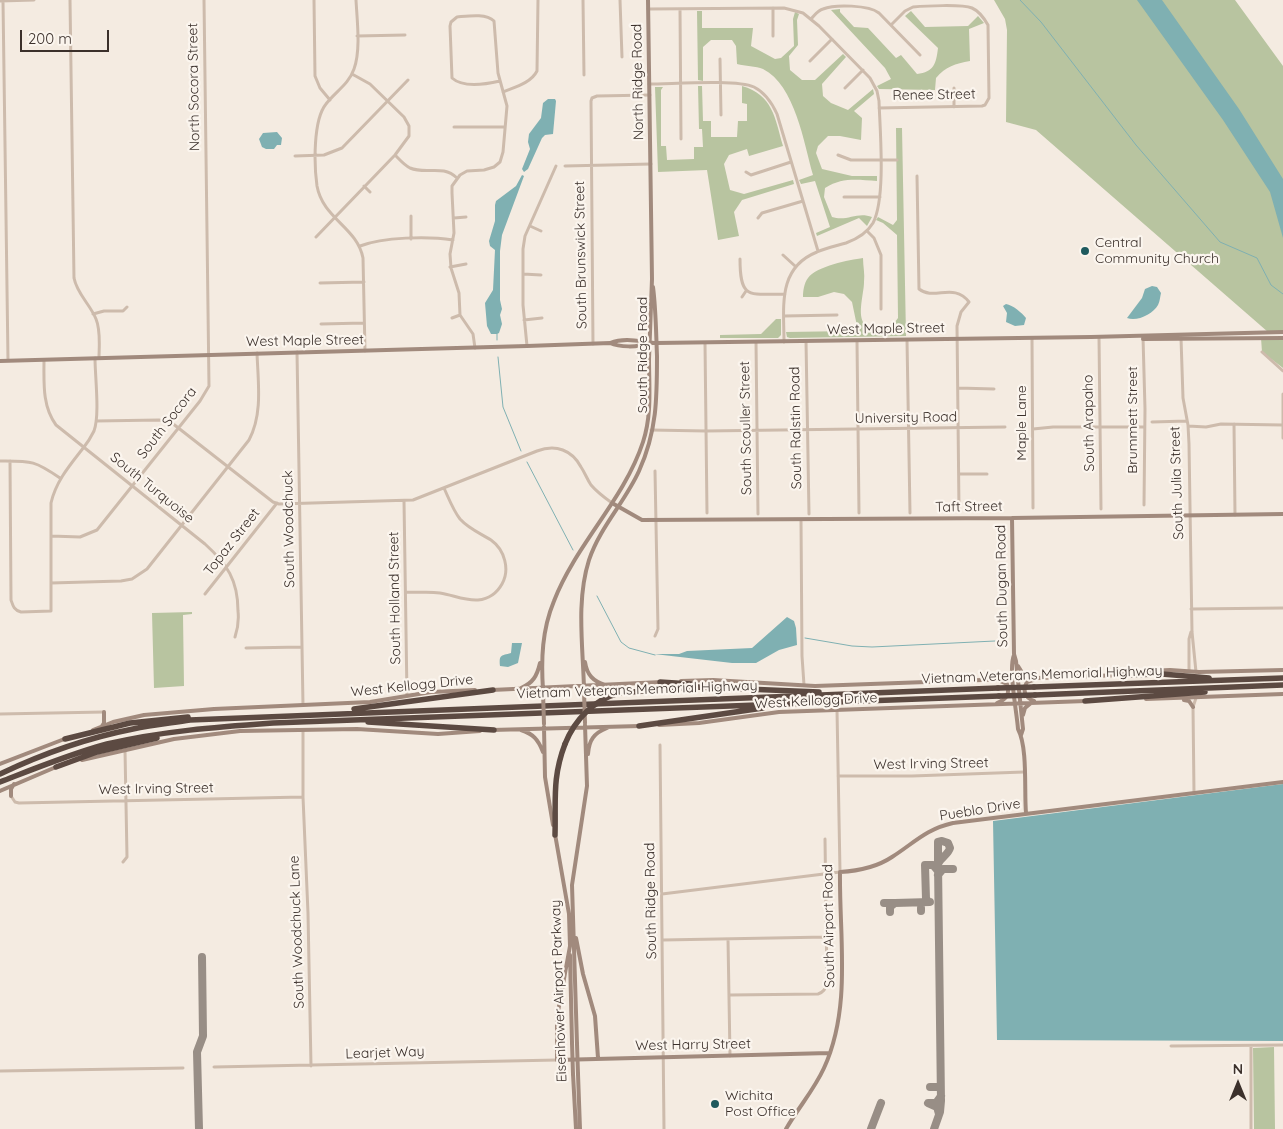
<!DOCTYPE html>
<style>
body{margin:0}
#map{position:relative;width:1283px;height:1129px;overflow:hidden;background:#f4ebe1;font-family:Quicksand,sans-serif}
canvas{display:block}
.north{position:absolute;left:1213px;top:1059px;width:50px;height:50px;-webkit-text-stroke:4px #fbf5ee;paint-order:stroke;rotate:0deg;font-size:14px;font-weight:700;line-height:20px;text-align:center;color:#3b302b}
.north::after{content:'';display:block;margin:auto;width:18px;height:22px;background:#3b302b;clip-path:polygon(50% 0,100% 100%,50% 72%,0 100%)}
.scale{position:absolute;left:20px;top:30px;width:89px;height:22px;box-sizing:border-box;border:2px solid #3b302b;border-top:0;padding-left:6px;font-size:15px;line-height:18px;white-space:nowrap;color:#3b302b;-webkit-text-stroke:4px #fbf5ee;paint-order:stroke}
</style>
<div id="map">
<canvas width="1283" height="1129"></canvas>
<div class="north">N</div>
<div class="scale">200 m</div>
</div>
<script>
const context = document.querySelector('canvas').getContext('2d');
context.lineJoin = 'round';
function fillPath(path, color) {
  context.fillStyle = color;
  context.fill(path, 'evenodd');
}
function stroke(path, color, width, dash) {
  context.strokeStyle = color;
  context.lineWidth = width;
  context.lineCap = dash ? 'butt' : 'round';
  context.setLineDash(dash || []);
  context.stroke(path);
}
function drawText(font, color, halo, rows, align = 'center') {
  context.font = font + ' Quicksand,sans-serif';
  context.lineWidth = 4.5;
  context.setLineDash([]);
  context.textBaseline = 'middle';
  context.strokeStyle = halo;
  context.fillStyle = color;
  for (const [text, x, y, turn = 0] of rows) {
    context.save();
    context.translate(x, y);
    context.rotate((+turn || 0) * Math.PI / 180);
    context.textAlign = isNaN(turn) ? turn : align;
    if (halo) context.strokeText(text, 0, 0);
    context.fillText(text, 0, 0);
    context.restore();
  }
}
fillPath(new Path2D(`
 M994,0h241l48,66v266h-15l-232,-202 -30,-8 1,-92 -2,-11z
 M840,9v3l14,15 14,1 28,30 5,-3 16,19c17,-2 19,-10 21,-26l-33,-32 6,-5 14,16 43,-1 10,-10 6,7 -15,6 1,32c-15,3 -24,5 -34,17l-1,12 -56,-1 -2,-3 14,-7 -6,-11 -54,-58z
 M697,11h5v17h51l-2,18 24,13 6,-1 13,-12 -1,-27 2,-7 4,2 -2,6 1,25 -9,11 1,14 12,10h13l28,-26 3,3 -24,27 1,12 8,7 17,7 25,-21 1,5 -20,17 8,7 -1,22 -21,-4h-12l-10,10 -2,7 6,16 30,7h25v5c-20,-1 -34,-4 -52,7l-1,9 8,20c15,5 25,-6 40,0l-5,9 -8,-8 -42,18 -1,-3 14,-6 -15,-46 -14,3 -2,-4 14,-5c-9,-32 -18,-90 -50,-106 -7,-3 -18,-3 -26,-5l-1,-18 -4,-6h-21l-8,7v34l-5,-1z
 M698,86h4l1,35h8v16h26l1,-16h9v-17l-5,-1v-17c31,9 33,32 41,60l-34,10 -2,-7 -18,6 -5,9 6,26 14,4 49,-14 1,4 -52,16 -8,12 5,24 -21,4 -11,-70 -49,2 -3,-85h8l-2,3v56h5l1,14 27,-1v-12h9l-1,-18h-3z
 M896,128h6l4,208 -116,2 -3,-1 -1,-5 66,-1 5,-5 -5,-24 -8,-8 -10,-2 -16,5h-15c0,-6 1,-14 5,-19 9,-12 41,-18 55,-20 0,8 2,16 1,24 0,16 -13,48 15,48 10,0 14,-5 19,-12l-1,-83 -14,-12 -7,-3 2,-3 15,8 4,-5z
 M776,319h5v16l-3,3h-58v-3l41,-1z
 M1261,338h22v30l-21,-16z
 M192,612v2l-9,1 1,71 -30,2 -2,-75z
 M1274,1047l1,82h-21l-1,-81z`), '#b8c4a0');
fillPath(new Path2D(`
 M1137,0h25l77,109 44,70v59l-13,-46 -47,-72z
 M548,99h7l1,2 -3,33 -8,1 -3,3 -14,31 -4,3 -2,-3 8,-20 -2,-7 1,-8 12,-16 2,-15z
 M277,132l5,6 -1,7h-4l-3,4h-8l-4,-2 -3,-8 4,-6z
 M522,175l2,1 -22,59 -2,16v49l2,9 -2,6 2,9 -3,9 -2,1h-6l-4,-8 -2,-23 8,-13 2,-40 -5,-4 -1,-5 6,-20v-16l1,-4 20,-15z
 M1152,286l5,1 4,6c-1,4 -1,8 -3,12 -5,9 -21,17 -31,13l15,-20 3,-9z
 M1006,304c7,1 16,9 20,14l-2,7 -9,1 -9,-4 1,-9 -4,-7z
 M787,617l7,4 2,7 1,17 -18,5 -23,13h-24l-78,-9h25l8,-3 65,-3z
 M512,643h10l-4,20 -10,4 -8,-1c-1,-12 1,-10 11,-13z
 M1283,784v257l-286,-1 -4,-219z`), '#7fb0b2');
stroke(new Path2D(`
 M1020,0l21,22 95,123 84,97 37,16 14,27 12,9
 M497,334v6
 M498,357l5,50 18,44
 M527,462l46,88
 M597,596l24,46 8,6 26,7
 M805,638l47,8 20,1 123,-6`), '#7fb0b2', 1);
stroke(new Path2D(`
 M938,875l5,-6h10
 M929,902l-3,-3 -1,-34h8l5,6
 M884,903h11l-5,4v5
 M895,903l35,-1
 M921,908v3
 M930,1087h6
 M939,1114l-2,-7 -9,-4h8l5,-7
 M199,1129l-2,-77 6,-16 -1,-79
 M871,1129l10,-26
 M934,1129l6,-17 1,-11 -3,-237c3,-7 10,-9 12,-16l-2,-5 -6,-2 -4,1v22`), '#988e86', 8);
stroke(new Path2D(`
 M70,0l4,278c3,16 16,26 22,41 5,12 3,27 3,39
 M314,0l1,76 5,12 10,12
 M356,0c1,20 5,50 -2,69 -5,15 -19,23 -28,35 -13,16 -12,61 -9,82 6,33 40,41 46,72l2,93
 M583,0l1,75
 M620,0l2,57
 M0,1l34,-1
 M3,1l5,359
 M773,8v28
 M648,9l136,-1 19,5 16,13 51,52 7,13 2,10c1,30 7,97 -6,122 -6,10 -16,16 -27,20 -10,3 -20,5 -29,9 -40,16 -33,55 -33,90
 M680,9l1,130
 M811,19c4,-4 7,-9 12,-10 12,-5 46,-4 56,4l41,42
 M357,36l48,-1
 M720,59l1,56
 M810,61l22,-22
 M649,84c24,0 87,-5 105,3 12,6 18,16 23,27l41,137
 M845,88l18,-18
 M954,88v19
 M503,92c12,-5 28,-9 34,-21l1,-71
 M879,108l103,-2 3,-1 4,-7 -1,-73c-4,-7 -9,-14 -16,-17 -10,-4 -48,-2 -59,-1l-8,4 -14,14
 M454,127h51
 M395,155c5,5 9,10 15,13 17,7 32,-4 47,10
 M838,155l13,5h46
 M295,156l29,-1 18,-7 66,-68
 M565,166l86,-2
 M746,172l5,3 40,-13
 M917,176l2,113c15,12 35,-7 50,13l-8,10 -4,14 2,184
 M364,186l6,6
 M844,197h36
 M411,216v23
 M454,218l12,-1
 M758,218l4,-5 41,-12
 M530,226l11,5
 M867,231l7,7 7,17v54
 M316,237l79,-82 14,-19v-10l-5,-9 -34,-33 -18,-10
 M360,246c23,-9 68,-10 93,-6
 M783,255l12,11
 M740,259c0,41 9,35 45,35
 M450,267l16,-3
 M523,274l18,1
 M320,283l44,-1
 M742,297l4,-6
 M93,314l11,-3h19l4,-4
 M784,316l53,-1
 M452,318l8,-3
 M524,320l18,-2
 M321,324l43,-1
 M1099,337l2,172
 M1143,337l2,72 -1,96
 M1032,338l1,170
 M1181,338l2,60 5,27 1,19 3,188 4,40
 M907,340l3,173
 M806,341l3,173
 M857,341l2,172
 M756,342l2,172
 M705,343l2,170
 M593,344l-2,-243 1,-3 5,-2 53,-1
 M527,346l-4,-41v-56l2,-13 31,-70
 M475,348l-2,-14 -13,-19 -1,-22 -8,-25 -1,-14 4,-21 -2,-40v-7l8,-11 7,-4 17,-1 10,-3 6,-5 3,-10 4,-46 -9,-33 -4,-52c-8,-8 -26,-5 -37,-4l-6,5 -1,4 2,52c11,10 35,6 48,3
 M297,352l6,353
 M1262,352l21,19
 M44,360c0,22 -2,46 12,65l149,119c22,20 33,36 33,67 1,9 0,17 -3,26
 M958,388l36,1
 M1283,394v44
 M96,421l63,-1 13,3 101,79 6,2 134,-4 124,-49c19,-7 35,-1 44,16 4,6 6,12 10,18 6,7 14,13 21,18
 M1152,422l35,-1
 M1234,424l1,91
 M1188,426l18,1 15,-3 62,1
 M1033,429l20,-2h91
 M651,430l55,1 299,-4
 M0,461c31,0 34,-1 60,17
 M10,461l1,139c2,6 3,10 10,12l30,-1v-108c5,-22 19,-38 33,-56 4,-5 7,-10 10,-16 6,-16 1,-54 1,-73
 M655,471l3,158 -3,7
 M960,474h27
 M404,501l3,195
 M801,520l1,136 2,29
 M51,536l29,1 17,-7 103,-129 9,-15 -5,-386
 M51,583l70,-2 11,-2 15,-10 102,-129c14,-26 9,-58 8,-87
 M406,592c11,0 23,0 34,1 13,2 25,8 38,7 10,-1 19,-7 24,-16 8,-14 3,-34 -11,-44 -11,-7 -22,-11 -31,-21 -7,-9 -11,-20 -16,-31
 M205,594l72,-91
 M1191,609l92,-1
 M246,648l56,-1
 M1189,670v-31l2,-7
 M0,714l104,-2
 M303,730v67l5,116 3,153
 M660,745l4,384
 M838,776h74l112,-4
 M1194,793l-1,-86 3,-9
 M11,796l4,6 4,1 284,-6
 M123,862l4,-5 -2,-107
 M662,894l178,-22 -3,-162
 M728,939l2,117
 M663,940l164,-3
 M730,995l88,-1c6,-2 7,-5 9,-10l-2,-145
 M1171,1046l112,-1
 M1251,1046v83
 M214,1067l343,-7
 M0,1071l183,-3`), '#cdbbac', 3);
stroke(new Path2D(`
 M1143,339l140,-1
 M610,343c9,4 28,5 37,0
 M0,361l527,-15 83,-3c16,-6 31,-1 46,0l435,-6 192,-5
 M612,503l30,17 370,-2 271,-4
 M1012,518l2,136 2,7 7,68 -2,6
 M1014,655c-6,14 3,58 4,74 10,19 6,62 8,84
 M585,662c2,13 8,19 20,23
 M1018,666l5,8 7,3
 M1128,672l42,-2 29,2 84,-2
 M1033,680l-6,2c-5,8 -2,16 7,19
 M681,681l32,-1 102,6 306,-11
 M521,688c12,-5 16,-12 19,-25
 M584,689c-1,-43 -8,-88 5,-129 11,-33 36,-58 50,-89 18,-40 18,-73 18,-115 -1,-23 -1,-46 -4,-69
 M492,690l170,-8
 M543,690c-2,-31 -1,-60 11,-89 22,-57 70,-101 89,-159 9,-27 6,-55 6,-83 1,-27 2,-53 3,-80l-4,-279
 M1146,699l137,-5
 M1184,700l5,1 4,6
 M997,703c10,-4 13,-9 10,-19l-7,-3
 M1023,715l2,-7 6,-5
 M659,725l40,-2 80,-11 307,-11
 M102,726l2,-3v-11
 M544,727l1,50 8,48
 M93,730l20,-8 31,-7 70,-6 156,-7 61,-10 44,-2
 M492,730l148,-4
 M521,730c12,4 17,9 22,22
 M588,754c1,-14 6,-21 19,-26
 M82,760l92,-21 66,-8 117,-2 81,5 42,-3
 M0,764l67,-26
 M0,791l56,-24
 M11,796v-7l3,-5
 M555,834l14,80 1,32
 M576,938l7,36 12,42 3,42
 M570,946l-13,71v43l272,-7
 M570,955l2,88
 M577,1044l-5,-159 15,-99 -2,-61
 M573,1074l3,55
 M578,1074l2,55
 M786,1129c12,-21 28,-39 38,-61 28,-61 15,-132 16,-196 18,-1 37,-5 52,-15 22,-14 34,-28 61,-34l330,-41`), '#a18a7d', 4);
stroke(new Path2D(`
 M1120,675l42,-1 47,4
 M660,682l31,2
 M1034,687l249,-9
 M619,693l78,-6 122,5
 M1035,695l248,-10
 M1085,701l120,-9
 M354,709l139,-19
 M368,722l126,8
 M639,726l124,-18
 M65,739l65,-16 58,-6
 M56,767l41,-15 60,-14
 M0,774c42,-20 87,-36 133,-45 19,-4 38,-6 57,-9l808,-32
 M0,782c36,-14 70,-28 107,-38 55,-13 110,-17 166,-21l726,-27
 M555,835c1,-35 -3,-57 10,-91`), '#5c4a42', 5.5);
stroke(new Path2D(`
 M584,691l1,32
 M543,692l1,32
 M572,1043l1,31
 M577,1044l1,30`), '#a18a7d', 4);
stroke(new Path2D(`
 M998,688l36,-1
 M999,696l36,-1
 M565,744c10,-25 29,-44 54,-51`), '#5c4a42', 5.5);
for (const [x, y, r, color] of [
 [1085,251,5,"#1f5a5e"],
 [715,1104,5,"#1f5a5e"]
]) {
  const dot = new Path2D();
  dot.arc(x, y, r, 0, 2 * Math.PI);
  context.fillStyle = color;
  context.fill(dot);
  stroke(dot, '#fbf5ee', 2);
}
drawText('14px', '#3b302b', '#fbf5ee', [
 ["North Ridge Road",638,82,-91],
 ["North Socora Street",194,87,-91],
 ["Renee Street",934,95,-1],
 ["South Brunswick Street",581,255,-91],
 ["West Maple Street",886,329,-1],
 ["West Maple Street",305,341,-1],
 ["South Ridge Road",643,355,-90],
 ["University Road",906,418,-1],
 ["Brummett Street",1133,420,-90],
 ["South Socora",167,423,-52],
 ["Maple Lane",1022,423,-90],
 ["South Arapaho",1089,423,-91],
 ["South Scouller Street",746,428,-91],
 ["South Ralstin Road",796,428,-91],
 ["South Julia Street",1177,483,-92],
 ["South Turquoise",152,488,39],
 ["Taft Street",969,507,-1],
 ["South Woodchuck",289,529,-91],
 ["Topaz Street",232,542,-52],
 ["South Dugan Road",1002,586,-91],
 ["South Holland Street",395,598,-91],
 ["Vietnam Veterans Memorial Highway",1042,675,-2],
 ["West Kellogg Drive",412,686,-6],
 ["Vietnam Veterans Memorial Highway",637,690,-2],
 ["West Kellogg Drive",816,701,-3],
 ["West Irving Street",931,764,-1],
 ["West Irving Street",156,789,-1],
 ["Pueblo Drive",980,810,-9],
 ["South Ridge Road",651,901,-91],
 ["South Airport Road",829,926,-91],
 ["South Woodchuck Lane",297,932,-92],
 ["Eisenhower Airport Parkway",559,991,-92],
 ["West Harry Street",693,1045,-1],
 ["Learjet Way",385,1053,-2]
]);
drawText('14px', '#3b302b', '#fbf5ee', [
 ["Central",1095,243],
 ["Community Church",1095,259],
 ["Wichita",725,1096],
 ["Post Office",725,1112]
], 'left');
</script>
